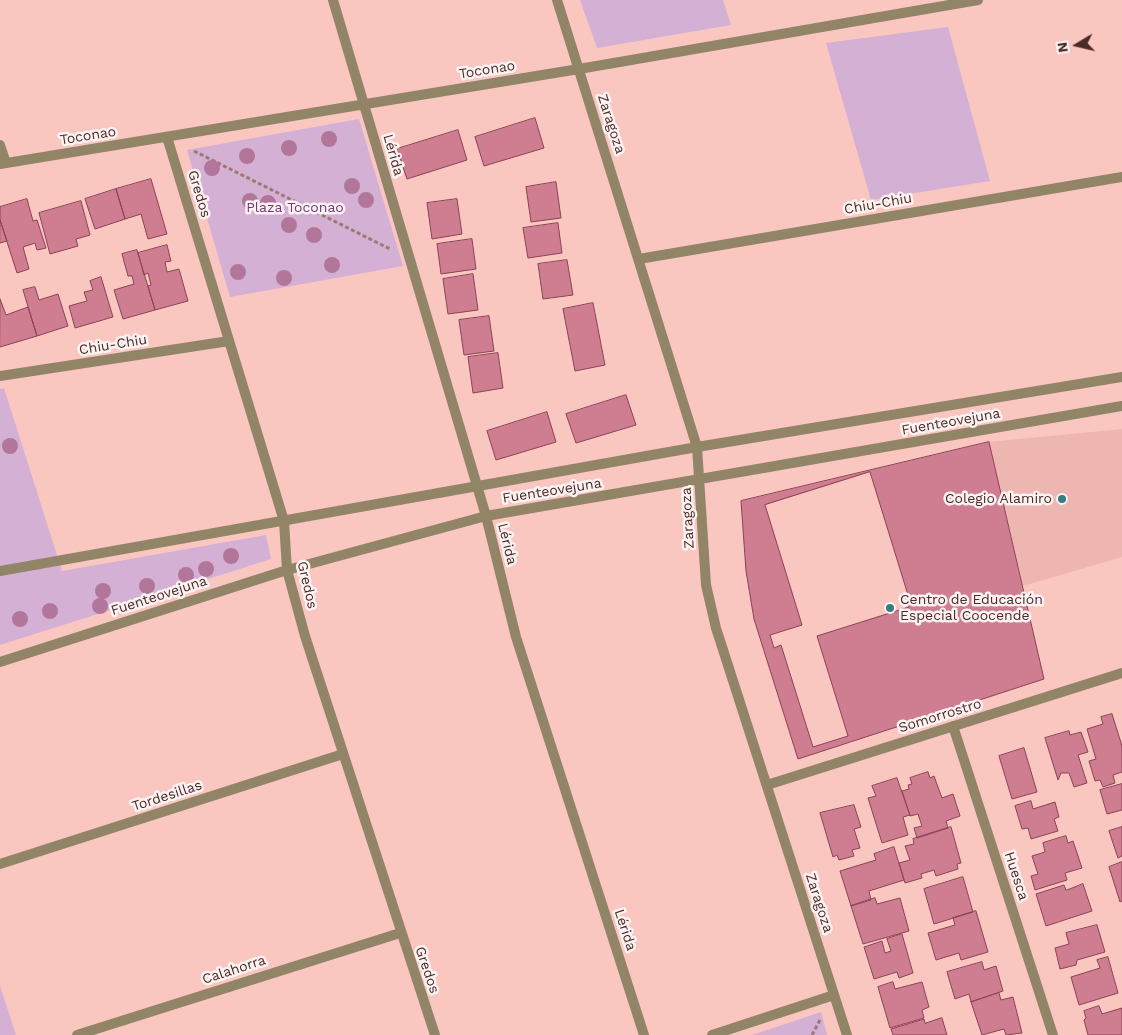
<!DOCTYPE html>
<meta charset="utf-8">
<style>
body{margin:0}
#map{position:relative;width:1122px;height:1035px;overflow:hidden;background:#fac6c0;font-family:"Work Sans",sans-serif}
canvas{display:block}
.north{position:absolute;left:1052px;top:20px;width:50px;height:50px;-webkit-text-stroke:4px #fcf3f2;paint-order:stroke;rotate:261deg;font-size:14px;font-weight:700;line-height:20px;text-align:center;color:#4b2a27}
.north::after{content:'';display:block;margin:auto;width:18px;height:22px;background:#4b2a27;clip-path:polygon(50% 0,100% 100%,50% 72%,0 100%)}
</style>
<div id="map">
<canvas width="1122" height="1035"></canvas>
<div class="north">N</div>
</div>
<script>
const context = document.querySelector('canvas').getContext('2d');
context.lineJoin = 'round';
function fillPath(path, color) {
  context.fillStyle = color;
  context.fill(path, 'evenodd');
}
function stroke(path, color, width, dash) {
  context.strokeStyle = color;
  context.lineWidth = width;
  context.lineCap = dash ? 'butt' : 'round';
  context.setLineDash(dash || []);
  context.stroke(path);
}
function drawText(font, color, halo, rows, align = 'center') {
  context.font = font + ' "Work Sans",sans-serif';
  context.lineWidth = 5;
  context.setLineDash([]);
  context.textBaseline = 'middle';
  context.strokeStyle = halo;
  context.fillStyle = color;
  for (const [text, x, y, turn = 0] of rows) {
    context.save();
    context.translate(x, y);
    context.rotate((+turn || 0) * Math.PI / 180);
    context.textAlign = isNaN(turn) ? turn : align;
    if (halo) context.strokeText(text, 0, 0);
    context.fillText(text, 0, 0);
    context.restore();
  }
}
fillPath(new Path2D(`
 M1122,429v128l-99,29 -34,-144z`), '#edb6b0');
fillPath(new Path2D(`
 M580,0h143l8,25 -134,23z
 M948,27l42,154 -119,19 -45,-157z
 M359,119l44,147 -173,31 -43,-147z
 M4,388l58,183 204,-36 5,24 -271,86v-256z
 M0,986l16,49h-16z
 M821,1012l6,23h-75z`), '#d4b0d4');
const building = new Path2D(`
 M535,118l9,30 -60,18 -9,-29z
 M458,130l9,30 -60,19 -10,-30z
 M151,179l16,55 -19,5 -7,-25 -16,5 -9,-30z
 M556,182l5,36 -30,4 -5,-35z
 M116,189l9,30 -30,10 -10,-30z
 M27,199l6,22 4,-1 9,28 -9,2 -2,-7 -12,4 6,22 -12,4 -17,-53v-13z
 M457,199l5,35 -30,5 -5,-36z
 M81,201l9,34 -14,4 2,7 -28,8 -11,-41z
 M0,220l7,21 -7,2z
 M558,223l4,30 -34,5 -5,-30z
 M472,239l4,30 -35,5 -4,-30z
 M167,245l4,16 -6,1 2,10 12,-3 9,32 -33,9 -7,-24 3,-1 -3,-12 -4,2 -6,-22z
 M137,250l18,60 -32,9 -9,-29 20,-6 -2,-8h-4l-6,-22z
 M567,260l6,35 -30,4 -5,-35z
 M473,274l5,36 -30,4 -5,-35z
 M101,277l12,40 -38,11 -6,-22 18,-5 -3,-9 9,-2 -3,-9z
 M35,287l4,13 19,-6 10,32 -31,10 -14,-46z
 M0,299l6,16 22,-8 9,29 -37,11z
 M593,303l12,62 -30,6 -12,-62z
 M489,316l5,35 -30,4 -5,-35z
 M498,353l5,35 -30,5 -5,-36z
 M626,395l10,30 -60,18 -10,-29z
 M547,412l9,30 -60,18 -9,-29z
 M989,442l55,237 -246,80 -44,-140 -8,-48 -5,-70z
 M870,472l38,123 -2,1 3,11 -92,29 31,100 -35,11 -32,-102 -7,3 -4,-13 32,-10 -37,-120z
 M1112,714l10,32v26l-9,3 2,8 -12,4 -3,-7 -5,1 -6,-20 7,-2 -9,-30 16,-5 -2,-7z
 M1069,731l1,4 11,-3 7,20 -10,3 9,28 -13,4 -5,-14h-8l-3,7 -13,-42z
 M1024,748l13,44 -25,7 -13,-43z
 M928,772l2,6 4,-2 8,22 11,-4 7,22 -14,5 2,7 -31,10 -3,-10 8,-2 -4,-12 -8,2 -8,-25 7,-2 -1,-4 4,-1 -2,-6z
 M897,778l13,37 -7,2 5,18 -26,8 -14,-45 8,-2 -4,-10z
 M1122,784v26l-15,4 -7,-24z
 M1031,801l2,8 22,-7 4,15 -5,2 4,12 -27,8 -3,-11 -6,1 -7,-23z
 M854,805l7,22 -7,2 6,19 -8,2 2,6 -15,4 -2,-5 -4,2 -13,-44z
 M951,827l10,36 -4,1 1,5 -22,7 -2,-6 -13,4 1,4 -17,5 -6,-20 11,-3 -5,-14 9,-2 -1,-5z
 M1122,827v29l-4,2 -9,-27z
 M1066,836l2,7 5,-2 9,27 -17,5 2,7 -32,10 -4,-14 7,-2 -6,-18 13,-4 -2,-9z
 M894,847l10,33 -35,11 2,9 -20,6 -11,-35 36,-11 -2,-6z
 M1122,862v39l-2,1 -11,-35z
 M963,877l10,35 -39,12 -10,-35z
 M1083,884l9,27 -46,15 -10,-32 28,-9 2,5z
 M875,898l2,6 23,-6 9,33 -46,13 -12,-38z
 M976,911l12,41 -27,8 -2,-7 -23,7 -8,-27 27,-8 -2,-7z
 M1097,925l8,27 -28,8 -1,5 -16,4 -5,-21 14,-4 -3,-11z
 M902,934l11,39 -14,5 -2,-6 -23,7 -10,-32 18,-6 3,12 6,-2 -4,-12z
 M1108,957l10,36 -39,12 -8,-28 29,-9 -3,-8z
 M982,962l2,8 12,-4 7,25 -32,11 -2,-8 -14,5 -8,-27z
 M893,982l2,7 27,-7 7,25 -7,3 2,8 -34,10 -12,-41z
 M999,993l2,7 12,-3 9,36 -16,2 -2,-6 -22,6 -11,-33z
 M1099,1006l3,8 20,-6v27h-34l-4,-15 2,-2 -2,-7z
 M942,1018l5,17h-54l-2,-6 33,-10 1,4z`);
fillPath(building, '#cf7d90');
stroke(building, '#8b4355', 1);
stroke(new Path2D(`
 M194,151l196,98
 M812,1035l9,-17`), '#a27873', 3, [4, 2.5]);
stroke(new Path2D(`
 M333,0l153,516 30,121 128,398
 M557,0l140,447 9,138 10,43 131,407
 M167,137l117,384 3,49 18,66 130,399
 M0,145l6,18
 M0,164l579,-95 399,-69
 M639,259l483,-82
 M0,376l229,-35
 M0,571l697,-124 425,-70
 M0,662l287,-92 199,-54 636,-110
 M953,726l100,309
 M767,785l355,-112
 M0,864l343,-110
 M77,1035l323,-102
 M712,1035l122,-40`), '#928466', 10);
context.fillStyle = '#b2769b';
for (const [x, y] of [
 [329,139],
 [289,148],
 [247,156],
 [212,168],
 [352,186],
 [366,200],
 [250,201],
 [268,203],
 [289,225],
 [314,235],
 [332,265],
 [238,272],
 [284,278],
 [10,446],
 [231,556],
 [206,569],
 [186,575],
 [147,586],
 [103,591],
 [100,606],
 [50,611],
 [20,619]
]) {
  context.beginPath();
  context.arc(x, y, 8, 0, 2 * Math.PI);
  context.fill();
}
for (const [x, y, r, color] of [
 [1062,499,5,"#357d85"],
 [890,608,5,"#357d85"]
]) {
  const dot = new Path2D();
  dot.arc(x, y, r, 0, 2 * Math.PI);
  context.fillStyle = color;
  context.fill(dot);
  stroke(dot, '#fcf3f2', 2);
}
drawText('14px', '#4b2a27', '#fcf3f2', [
 ["Toconao",487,70,-9],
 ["Zaragoza",611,124,72],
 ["Toconao",88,136,-9],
 ["Lérida",393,155,74],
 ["Gredos",199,194,73],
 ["Chiu-Chiu",878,204,-10],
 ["Chiu-Chiu",113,345,-9],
 ["Fuenteovejuna",951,422,-10],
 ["Fuenteovejuna",552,491,-9],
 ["Zaragoza",688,518,-93],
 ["Lérida",507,544,76],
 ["Gredos",307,585,77],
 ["Fuenteovejuna",159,596,-18],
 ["Somorrostro",940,716,-17],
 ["Tordesillas",167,796,-18],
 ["Huesca",1016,876,72],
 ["Zaragoza",819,903,72],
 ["Lérida",625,930,72],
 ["Calahorra",234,970,-18],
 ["Gredos",427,970,71]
]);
drawText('14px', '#78357c', '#fcf3f2', [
 ["Plaza Toconao",295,208]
]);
drawText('14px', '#4b2a27', '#fcf3f2', [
 ["Colegio Alamiro",1052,499],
 ["Centro de Educación",900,600,"left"],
 ["Especial Coocende",900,616,"left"]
], 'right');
</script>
